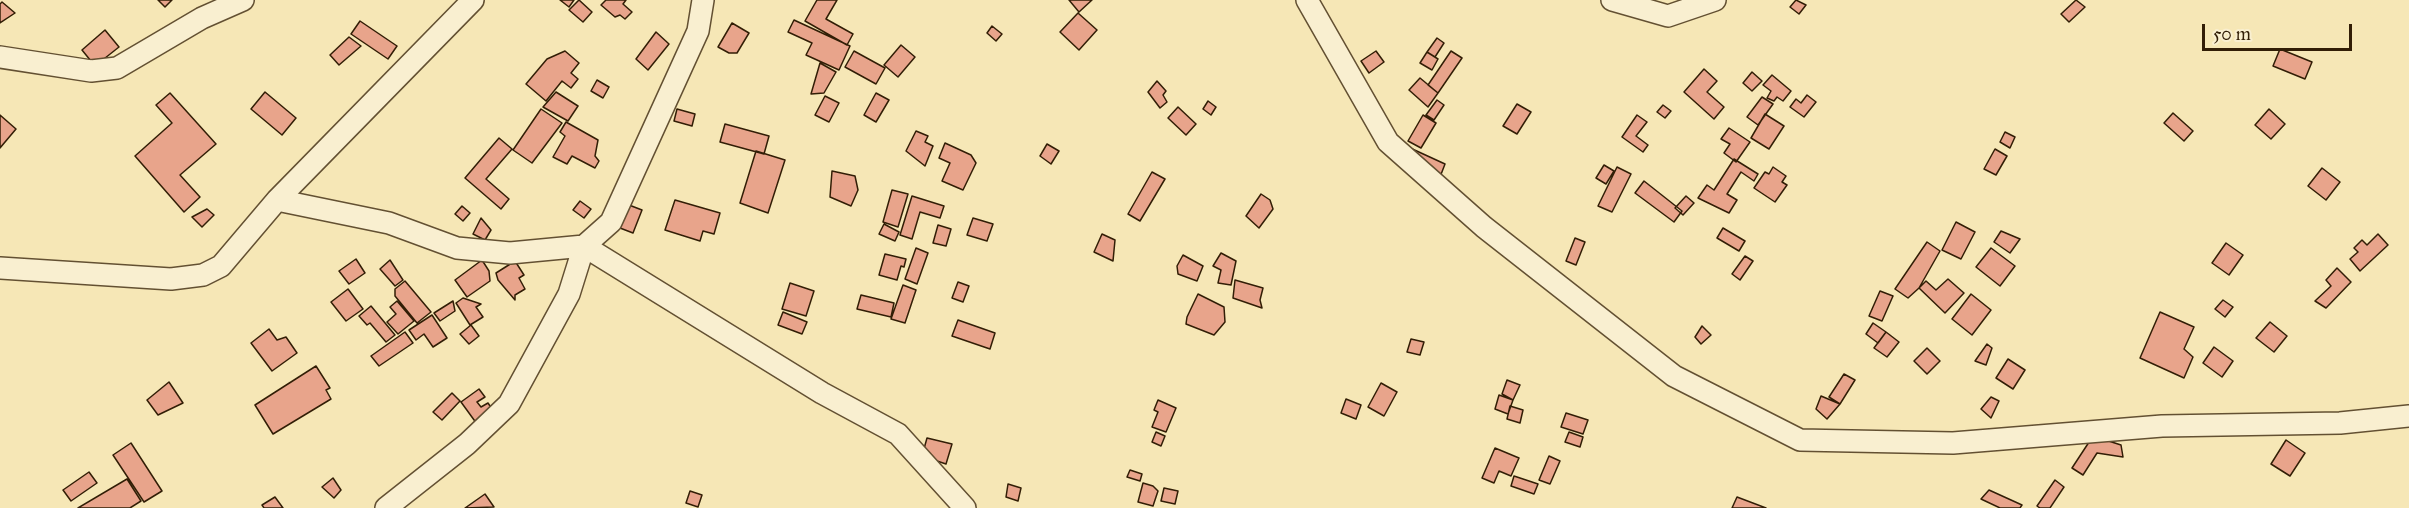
<!DOCTYPE html>
<style>
body{margin:0}
#map{position:relative;width:2409px;height:508px;overflow:hidden;background:#f6e7b6;font-family:"IM FELL Great Primer",serif}
canvas{display:block}
.scale{position:absolute;left:2202px;top:24px;width:150px;height:27px;box-sizing:border-box;border:3px solid #321e06;border-top:0;padding-left:8px;font-size:18px;line-height:21px;white-space:nowrap;color:#321e06;-webkit-text-stroke:4px #f9efd0;paint-order:stroke}
</style>
<div id="map">
<canvas width="2409" height="508"></canvas>
<div class="scale">50 m</div>
</div>
<script>
const context = document.querySelector('canvas').getContext('2d');
context.lineJoin = 'round';
function fillPath(path, color) {
  context.fillStyle = color;
  context.fill(path, 'evenodd');
}
function stroke(path, color, width, dash) {
  context.strokeStyle = color;
  context.lineWidth = width;
  context.lineCap = dash ? 'butt' : 'round';
  context.setLineDash(dash || []);
  context.stroke(path);
}
const building = new Path2D(`
 M158,0h14l-7,7z
 M560,0h14l-5,7z
 M579,0l13,12 -9,10 -14,-12z
 M606,0h20l-3,4 9,8 -7,7 -5,-4 -5,2 -14,-12z
 M817,0h20l-11,19 27,15 -6,11 -42,-24z
 M1069,0h23l-13,12z
 M1796,0l10,5 -7,9 -9,-7z
 M2076,0l9,7 -16,15 -8,-8z
 M2,2l13,11 -15,10v-19z
 M1078,13l19,17 -18,20 -19,-18z
 M794,20l56,26 -11,24 -33,-15 6,-12 -24,-11z
 M360,21l37,25 -9,13 -37,-25z
 M732,23l17,10 -12,20h-8l-11,-6z
 M992,26l10,8 -6,7 -9,-8z
 M105,30l14,17 -24,19 -13,-16z
 M656,32l13,12 -21,26 -12,-11z
 M349,37l12,9 -22,19 -9,-10z
 M1437,38l7,5 -9,14 -8,-5z
 M901,45l14,12 -17,20 -14,-12z
 M2280,49l32,13 -7,17 -32,-13z
 M565,51l14,12 -8,10 7,6 -7,9 -9,-7 -16,20 -20,-17 21,-25z
 M854,51l31,17 -9,16 -31,-17z
 M1376,51l8,11 -15,11 -8,-12z
 M1451,51l11,7 -24,35 -10,-8z
 M1427,52l11,7 -6,11 -12,-7z
 M820,63l16,9 -12,21 -13,1z
 M1704,69l13,12 -10,11 17,15 -10,12 -30,-27z
 M1752,72l10,9 -10,10 -9,-8z
 M1772,75l19,16 -8,10 -6,-4 -3,4 -7,-3 4,-7 -8,-6z
 M1420,78l18,15 -10,14 -19,-17z
 M597,80l12,7 -6,11 -12,-7z
 M1157,81l9,10 -3,4 4,7 -7,6 -12,-16z
 M265,92l31,26 -14,17 -31,-26z
 M556,92l22,14 -10,15 -25,-14z
 M170,93l46,51 -36,31 20,22 -16,15 -49,-56 37,-33 -16,-18z
 M876,93l13,7 -13,22 -12,-7z
 M1807,95l9,7 -12,15 -14,-10 6,-8 5,4z
 M825,96l14,7 -10,19 -14,-7z
 M1762,97l11,7 -15,21 -11,-8z
 M1437,100l7,5 -10,15 -8,-5z
 M1208,101l8,6 -5,8 -8,-6z
 M1517,104l14,8 -14,22 -14,-8z
 M1663,105l8,6 -6,7 -8,-6z
 M1178,107l18,17 -10,11 -18,-17z
 M541,109l21,14 -30,40 -19,-13z
 M677,109l18,5 -3,12 -18,-5z
 M2269,109l16,15 -14,15 -16,-14z
 M2173,113l20,18 -9,10 -20,-18z
 M1765,114l19,12 -15,23 -18,-11z
 M0,115l16,14 -16,19z
 M1423,115l13,8 -15,25 -13,-7z
 M1637,115l10,7 -11,14 12,9 -5,7 -21,-15z
 M566,122l32,18 -3,16 4,5 -4,7 -23,-12 -5,8 -14,-7 12,-21 -5,-4z
 M725,124l44,12 -5,18 -44,-12z
 M1729,128l21,14 -14,20 -12,-9 6,-9 -9,-5z
 M916,131l12,5 -3,6 8,4 -8,20 -19,-15z
 M2005,132l10,5 -5,11 -10,-6z
 M499,138l13,11 -26,30 23,20 -8,10 -36,-31z
 M945,143l26,12 5,8 -13,27 -21,-9 8,-18 -11,-5z
 M1047,144l12,7 -8,13 -11,-8z
 M1408,147l37,17 -5,13z
 M1995,149l12,7 -11,19 -12,-6z
 M756,151l29,9 -17,53 -28,-10z
 M1734,159l24,15 -4,7 -13,-9 -14,22 10,6 -8,13 -31,-15 9,-13 7,5z
 M1604,165l10,6 -8,13 -10,-6z
 M1617,167l14,7 -19,38 -14,-6z
 M1773,167l13,9 -4,6 5,3 -12,17 -21,-14 11,-16 4,2z
 M2322,168l18,14 -14,18 -18,-14z
 M832,171l23,5 3,14 -7,16 -21,-9z
 M1152,172l13,7 -25,42 -12,-7z
 M1644,181l38,30 -8,11 -39,-29z
 M892,190l16,4 -10,33 -15,-5z
 M1261,194l9,6 3,9 -14,19 -13,-12z
 M912,196l32,10 -4,12 -20,-6 -8,27 -12,-4z
 M1686,196l8,7 -11,12 -8,-7z
 M675,200l45,13 -6,21 -11,-3 -3,10 -35,-11z
 M580,201l11,8 -7,9 -11,-8z
 M629,205l13,5 -9,23 -13,-5z
 M462,206l8,7 -7,8 -8,-7z
 M207,209l7,6 -12,12 -10,-10z
 M481,218l10,12 -6,10 -12,-6z
 M973,218l20,6 -6,17 -20,-6z
 M1956,222l19,10 -14,27 -19,-9z
 M884,224l15,8 -4,9 -16,-7z
 M938,225l13,4 -5,17 -13,-3z
 M1723,228l22,13 -6,10 -22,-13z
 M2001,231l19,8 -10,14 -16,-11z
 M1102,234l13,6 -2,21 -19,-9z
 M2378,234l10,11 -28,26 -10,-12 8,-7 -4,-4 8,-8 5,5z
 M1575,238l10,4 -9,23 -10,-4z
 M1927,242l13,9 -21,37 -11,10 -13,-9z
 M2226,243l17,12 -14,20 -17,-12z
 M916,248l12,5 -11,31 -12,-5z
 M1991,248l24,18 -15,20 -24,-19z
 M1221,253l15,8 -5,24 -13,-2 3,-13 -8,-4z
 M885,254l21,5 -2,8 -3,-1 -4,14 -18,-5z
 M1183,255l20,11 -6,15 -19,-7 -1,-8z
 M1745,256l8,5 -13,19 -8,-6z
 M356,259l9,14 -16,11 -10,-13z
 M390,260l13,20 -8,6 -15,-17z
 M482,260l7,11 1,10 -23,16 -12,-17z
 M515,261l9,14 -5,3 6,11 -10,6v5l-17,-20 -2,-7z
 M2337,268l14,14 -25,26 -11,-7 16,-15 -5,-6z
 M1948,279l16,14 -19,20 -26,-25 7,-7 10,9z
 M1235,280l28,8 -3,12 2,8 -29,-10z
 M405,281l26,31 -14,11 -22,-27v-7z
 M958,282l11,4 -6,16 -11,-4z
 M790,283l24,8 -8,25 -24,-7z
 M903,285l13,5 -11,33 -14,-4z
 M348,289l15,20 -17,12 -15,-19z
 M1880,291l13,5 -11,25 -13,-5z
 M1198,294l26,13 1,15 -11,13 -28,-11 1,-7z
 M1971,294l20,16 -19,25 -20,-16z
 M861,295l33,8 -3,14 -34,-8z
 M463,298l18,6 -5,3 7,10 -13,8 -14,-22z
 M2223,300l10,7 -8,10 -10,-8z
 M397,301l17,20 -16,13 -11,-12 9,-8 -6,-7z
 M453,301l2,10 -15,10 -6,-8z
 M371,306l24,29 -9,7 -16,-19 -3,2 -8,-9z
 M783,312l24,10 -5,12 -24,-9z
 M2160,312l34,15 -10,22 9,8 -9,21 -44,-20z
 M432,315l15,23 -14,9 -9,-13 -8,6 -7,-10z
 M958,320l37,13 -5,16 -38,-13z
 M2270,322l17,14 -13,16 -18,-14z
 M1873,323l13,9 -8,11 -12,-9z
 M471,325l8,11 -10,8 -9,-10z
 M1702,326l9,9 -10,9 -6,-7z
 M269,329l8,11 9,-3 11,16 -25,18 -21,-28z
 M405,332l8,11 -34,23 -8,-10z
 M1886,332l13,10 -12,15 -13,-9z
 M1411,339l13,3 -4,13 -13,-3z
 M1987,344l5,4 -6,17 -11,-4z
 M2214,347l19,14 -11,16 -19,-14z
 M1927,348l13,13 -13,13 -13,-13z
 M2008,359l17,11 -12,19 -17,-11z
 M316,366l14,22 -4,2 5,9 -58,35 -18,-29z
 M1844,374l11,6 -15,24 -11,-7z
 M1507,380l13,5 -7,15 -11,-6z
 M169,382l14,21 -25,12 -11,-15z
 M1381,383l16,9 -13,24 -16,-9z
 M479,389l6,8 -8,5 4,5 7,-4 6,9 -17,12 -16,-22z
 M452,393l8,8 -18,19 -9,-8z
 M1499,395l14,5 -5,14 -13,-5z
 M1821,396l19,8 -13,15 -11,-10z
 M1991,397l8,4 -8,17 -10,-9z
 M1346,399l15,6 -5,14 -15,-6z
 M1158,400l18,8 -10,24 -14,-5 6,-15 -4,-2z
 M1510,406l13,4 -3,13 -13,-4z
 M1566,413l22,7 -5,14 -22,-7z
 M1156,432l9,4 -4,10 -9,-4z
 M1569,432l14,5 -3,10 -15,-5z
 M2093,436l28,9 2,12 -26,-4 -14,22 -11,-7z
 M927,438l25,6 -6,20 -24,-8z
 M2286,440l19,13 -15,23 -19,-12z
 M131,443l31,48 -18,11 -31,-47z
 M1495,448l24,10 -8,18 -12,-5 -5,12 -12,-5z
 M1549,456l11,5 -10,23 -11,-4z
 M1130,470l12,4 -2,7 -13,-4z
 M89,472l8,11 -26,18 -8,-11z
 M1514,476l24,8 -4,10 -23,-8z
 M333,478l8,12 -7,8 -12,-11z
 M127,479l14,22 -11,7h-52z
 M2055,480l9,7 -14,21h-10l-3,-2z
 M1143,483l10,3 5,5 -5,15 -15,-4z
 M1008,484l13,4 -3,13 -12,-4z
 M1164,488l14,3 -3,13 -14,-3z
 M1989,490l33,15 -2,3h-20l-19,-9z
 M690,491l12,4 -4,12 -12,-4z
 M485,494l9,13 -29,1z
 M275,497l8,11h-19l-2,-3z
 M1737,497l29,11h-34z`);
fillPath(building, '#e8a48b');
stroke(building, '#321e06', 1.5);
const minor = new Path2D(`
 M1307,0l81,142 96,85 190,149 126,64 153,3 209,-17 178,-3 69,-7
 M1612,0l56,16 47,-16
 M0,57l91,14 26,-3 85,-50 41,-18
 M277,200l112,23 68,25 53,5 74,-7 27,-24 87,-191 5,-31
 M0,268l171,11 32,-4 18,-9 56,-66 196,-200
 M386,508l81,-64 42,-40 60,-110 15,-48 238,147 76,41 67,74`);
stroke(minor, '#635032', 24);
stroke(minor, '#f9efd0', 21);
</script>
